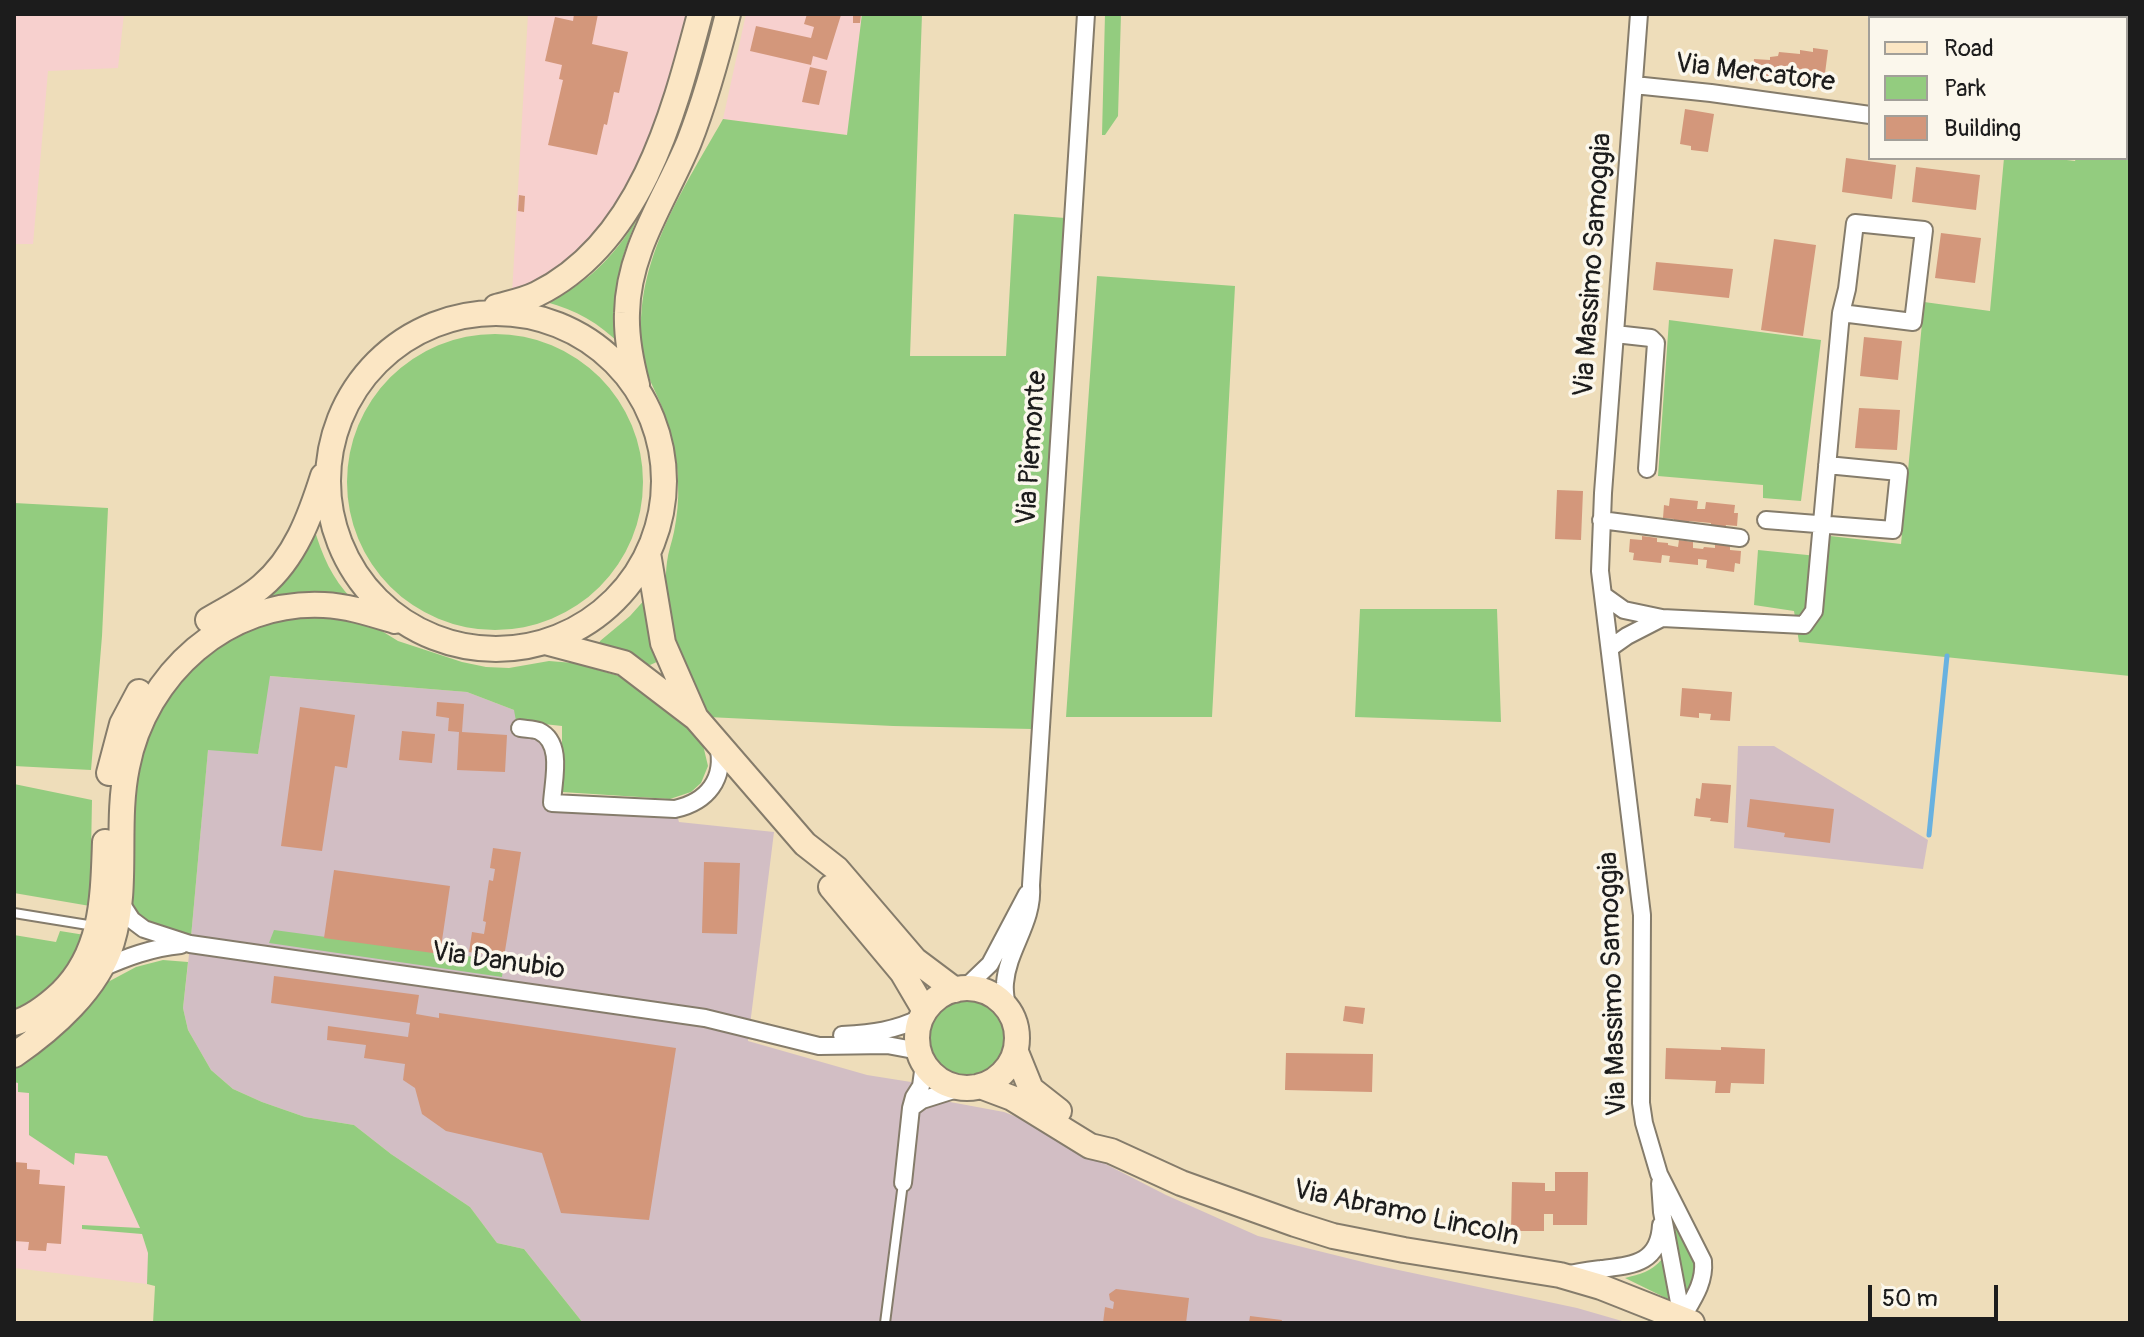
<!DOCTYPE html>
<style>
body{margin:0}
#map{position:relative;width:2144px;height:1337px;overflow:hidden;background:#eeddba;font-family:Pangolin,sans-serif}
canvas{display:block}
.frame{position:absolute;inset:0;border:16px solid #1c1c1c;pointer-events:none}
.legend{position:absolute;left:1868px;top:16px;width:260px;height:144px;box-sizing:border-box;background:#fbf7ec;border:2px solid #a29f99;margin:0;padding:10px 14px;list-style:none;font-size:24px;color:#1c1c1c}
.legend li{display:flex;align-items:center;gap:16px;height:40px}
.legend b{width:40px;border:2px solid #a29f99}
.scale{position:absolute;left:1868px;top:1285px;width:130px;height:36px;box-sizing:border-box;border:4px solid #1c1c1c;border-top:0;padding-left:10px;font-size:24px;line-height:28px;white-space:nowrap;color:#1c1c1c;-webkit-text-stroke:6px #fbf7ec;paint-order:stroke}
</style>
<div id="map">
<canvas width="2144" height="1337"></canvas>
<div class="frame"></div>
<ul class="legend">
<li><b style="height:10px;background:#fbe6c4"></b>Road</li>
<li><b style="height:22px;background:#93cc7f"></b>Park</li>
<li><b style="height:22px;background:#d3977b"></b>Building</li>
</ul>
<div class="scale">50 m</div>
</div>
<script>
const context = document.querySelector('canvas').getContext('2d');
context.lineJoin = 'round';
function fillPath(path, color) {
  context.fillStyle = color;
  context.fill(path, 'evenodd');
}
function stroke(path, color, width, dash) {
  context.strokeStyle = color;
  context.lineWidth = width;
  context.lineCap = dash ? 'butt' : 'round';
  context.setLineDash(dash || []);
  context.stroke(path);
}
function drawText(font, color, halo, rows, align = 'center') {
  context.font = font + ' Pangolin,sans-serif';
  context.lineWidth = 7;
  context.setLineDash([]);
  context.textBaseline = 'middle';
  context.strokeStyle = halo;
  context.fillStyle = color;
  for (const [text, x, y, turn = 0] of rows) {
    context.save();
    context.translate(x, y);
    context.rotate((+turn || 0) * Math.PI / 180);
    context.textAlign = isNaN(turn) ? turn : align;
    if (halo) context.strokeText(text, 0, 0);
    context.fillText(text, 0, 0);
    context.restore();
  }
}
fillPath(new Path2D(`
 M14,14h110l-6,54 -70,3 -15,173h-19z
 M528,14h160l-11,47 -28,80 -20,45 -29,47 -52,46 -36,15z
 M746,14h116l-14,121 -125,-16z
 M14,1064l87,60 55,118 -1,43 -141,-17z`), '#f7d0ce');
fillPath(new Path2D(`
 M269,676l198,16 47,18 40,20 -1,73 122,6 4,13 95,10 -26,209 119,34 44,7 17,7 22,13 54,10 34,13 48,29 80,41 92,41 117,29 202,43 52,15h-1046l-59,-74 -27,-6 -27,-36 -79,-53 -37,-29 -49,-8 -43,-15 -29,-13 -22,-19 -23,-40 -5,-22 8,-71 17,-188 50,5z
 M1738,746h36l154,94 -5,29 -189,-21z`), '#d2bec4');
fillPath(new Path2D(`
 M862,14h60l-12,342h96l8,-142 51,4 -33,511 -139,-3 -185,-9c-9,-19 -24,-39 -30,-59 -9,-29 -15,-66 -11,-96 1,-10 5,-20 7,-30 3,-16 5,-32 4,-48 0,-26 -7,-53 -16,-77 -5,-13 -13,-26 -16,-39 -22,-92 34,-173 77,-249l124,16z
 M1105,14h16l-3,102 -13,19h-3z
 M2126,112h4v564l-331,-34 -5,-31 -40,-6 4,-55 69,7 3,-21 71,8 23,-242 66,9 14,-153h46l25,3 1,-3h50z
 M637,219c-19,45 -27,77 -16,126 -22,-22 -45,-35 -75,-43 41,-17 68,-46 91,-83z
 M1097,276l138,10 -23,431h-146z
 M1669,320l152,20 -20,161 -38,-3v-13l-105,-9z
 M347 482a148 148 0 1 1 296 0a148 148 0 1 1-296 0Z
 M14,503l94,5 -6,128 -11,134 -77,-4z
 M314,528c8,27 18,51 38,71l-103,8z
 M647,597l12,64 -9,4 -52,-18 2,-6 30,-25z
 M1360,609h137l4,113 -146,-5z
 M325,614l47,11 26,16 64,21 24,5 23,1 40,-7 25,2 52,15 50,30 27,37 5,21 -7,17 -10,9 -21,7 -108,-7v-66l-46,-5 -2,-11 -47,-18 -197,-16 -12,78 -50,-4 -17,187c-27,-8 -49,-6 -61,-35l4,-132 19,-57 42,-51 61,-39z
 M14,784l78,16 -2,106 -76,-13z
 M274,930l230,31 -2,16 -233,-34z
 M60,931l31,5 -30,49 -47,31v-81l42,7z
 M163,960l25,2 -5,46 5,22 23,40 22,19 29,13 43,15 49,8 37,29 79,53 27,36 27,6 59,74h-430l2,-37 -8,-2 1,-31 -6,-19 -60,-5v-4l58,3 -33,-72 -32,-3 -1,12 -45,-30v-42l-11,-1v-9l-4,-1v-18l92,-81 30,-16z
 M927 1038a40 40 0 1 1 80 0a40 40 0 1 1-80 0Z
 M1677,1229l3,1c13,26 23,36 6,63h-2l-11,-63z
 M1662,1259h2l8,39 -2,2 -45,-22c15,-4 26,-6 37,-19z`), '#93cc7f');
stroke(new Path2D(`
 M1929,835l18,-179`), '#68b1e0', 5);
fillPath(new Path2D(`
 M574,14h24l-6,30 36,8 -9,41 -5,-1 -7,33 -3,-1 -7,31 -49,-10 15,-65 -4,-1 3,-14 -17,-4 10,-44 18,4z
 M807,14l34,1 -14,45 -14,-4 -2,9 -61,-14 6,-25 55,12 3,-11 -10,-3z
 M853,14h8l-1,9h-7z
 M2032,14h36v4h-36z
 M1813,48l15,2 -5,39 -71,-9 2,-21 16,1v-3l8,-1 1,-4 21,2v-4l13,2z
 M810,67l17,4 -8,34 -17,-3z
 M2126,70h4v33h-4z
 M1685,109l29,5 -6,38 -17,-2v-4l-11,-2z
 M1846,158l50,7 -4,34 -50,-7z
 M1916,167l64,8 -4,35 -64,-8z
 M519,195l6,1 -1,16 -6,-1z
 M1941,233l40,5 -6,45 -40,-5z
 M1774,239l42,6 -13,91 -42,-6z
 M1656,262l77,7 -4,29 -76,-8z
 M1864,337l38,4 -4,39 -38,-4z
 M1859,408l41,2 -3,40 -42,-2z
 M1557,490l26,1 -2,49 -26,-1z
 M1670,498l28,3 -1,8h8l1,-7 29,3 -1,8h4l-1,13 -11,-1 -1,4 -14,-2v-4l-22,-2v4l-15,-2v-4l-11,-1 1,-13 5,1z
 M1642,536l15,2v4l11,1v2l10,2 1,-7 14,2v6l10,1 1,-2 11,1v-4l15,2v4l11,1 -1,13 -5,-1 -1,9 -28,-4 1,-8 -9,-1v6l-29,-3 1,-6 -8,-1 -1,8 -28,-3 1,-7 -5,-1 1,-13 12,1z
 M1682,688l50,4 -2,29 -20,-1 1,-6 -12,-1v5l-19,-2z
 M437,702l27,2 -2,28 45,3 -2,37 -48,-2 2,-38 -11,-1 1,-13 -13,-2z
 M300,707l55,8 -8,53 -12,-2 -13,85 -41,-5z
 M402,731l33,3 -3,29 -33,-3z
 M1702,783l29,2 -3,38 -18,-2 1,-3 -17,-2 2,-18 4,1z
 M1750,799l84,10 -4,34 -46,-6 1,-4 -38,-6z
 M493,848l28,4 -17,105 -35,-5 3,-20 12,2 2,-12 -3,-1 6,-41 4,1 2,-12 -5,-1z
 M704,862l36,1 -3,71 -35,-1z
 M334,870l116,16 -10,68 -116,-16z
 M274,976l145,19 -3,19 23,4v-5l237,35 -27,172 -88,-7 -19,-60 -96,-22 -24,-17 -7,-26 -12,-8 2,-16 -41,-6 2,-13 -39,-5 1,-14 80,11 2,-14 -139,-20z
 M1345,1006l20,2 -2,16 -20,-3z
 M1721,1047l44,2 -1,35 -33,-1 -1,10h-15l1,-12 -51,-2 1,-31 55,2z
 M1286,1053l87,1 -1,38 -87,-2z
 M14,1162l13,1v6l13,1 -1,14 26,2 -4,58 -14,-1 -1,8 -18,-1 1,-8 -15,-1z
 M1555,1172h33l-1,53h-34v-11h-9v17h-33l1,-49 33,1v8h10z
 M1116,1289l73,9 -3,25h-83l2,-16 8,2 1,-7 -4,-2 -1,-6z
 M1250,1316l32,4 -1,3h-32z`), '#d3977b');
const lane = new Path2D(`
 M14,913l74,12
 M885,1323l18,-140`);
const street = new Path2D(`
 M1639,14l-36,479 -3,78 42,344 -1,188 3,20 15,51 44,87c2,22 -10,38 -21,57
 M1634,85l77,8 159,22
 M1615,334l36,4 5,5 -9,126
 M1601,520l139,18
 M1766,520l127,10 6,-58 -72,-7
 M1603,595l21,15 38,8 142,7 10,-14 27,-298 72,9 11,-92 -69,-7 -8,66 -6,24
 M1610,648l17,-12 35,-18
 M520,728c5,1 14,1 19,3 25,12 14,50 13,72l123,6c32,-7 51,-30 43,-64
 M119,900l13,20 12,9 46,15 515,74 114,28 68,-1 32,6
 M100,969c27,-12 51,-21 81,-24
 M965,988l25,-24 37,-70
 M1007,1008c-1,-8 -3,-17 -2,-25 3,-35 29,-61 26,-98l55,-871
 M842,1035c32,-2 51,-4 81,-18
 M911,1108l11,-8 38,-12
 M903,1183l8,-75 3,-11 7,-11 3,-22
 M1660,1183l2,29 20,106
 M1569,1274c11,-2 22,-4 32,-5 31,-4 58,-5 60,-44`);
const secondary = new Path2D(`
 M496,307c14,-4 29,-7 41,-13 103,-51 136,-178 163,-280
 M328 481a168 168 0 1 1 336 0a168 168 0 1 1-336 0Z
 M637,385c-6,-23 -11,-47 -10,-72 1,-63 39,-115 62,-171 16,-41 28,-84 39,-128
 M648,553l15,90 32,73
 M208,620c18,-11 38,-20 54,-34 33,-28 48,-69 61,-110
 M545,642l79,21 72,55 109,126 32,25 78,91 40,30
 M109,773l13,-49 17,-32
 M831,887l71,85 23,39
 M917 1038a50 50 0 1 1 100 0a50 50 0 1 1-100 0Z
 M14,1023c18,-5 33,-17 47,-30 42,-41 42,-96 44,-151
 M1016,1052l15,37 28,22
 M14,1055c38,-26 84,-66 98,-113 17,-56 3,-117 15,-175 18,-93 100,-167 197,-162 24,1 48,9 71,16
 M980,1086l32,12 78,48 21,5 70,32 114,41 38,12 71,14 156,25 41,12 91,36`);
stroke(lane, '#857c6b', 12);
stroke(street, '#857c6b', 20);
stroke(secondary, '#857c6b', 28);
stroke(lane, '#fff', 8);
stroke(street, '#fff', 16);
stroke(secondary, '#fbe6c4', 24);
drawText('28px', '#1c1c1c', '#fbf7ec', [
 ["Via Mercatore",1755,74,7],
 ["Via Massimo Samoggia",1594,265,-86],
 ["Via Piemonte",1033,448,-86],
 ["Via Danubio",498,962,8],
 ["Via Massimo Samoggia",1614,984,-92],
 ["Via Abramo Lincoln",1406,1214,12]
]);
</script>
